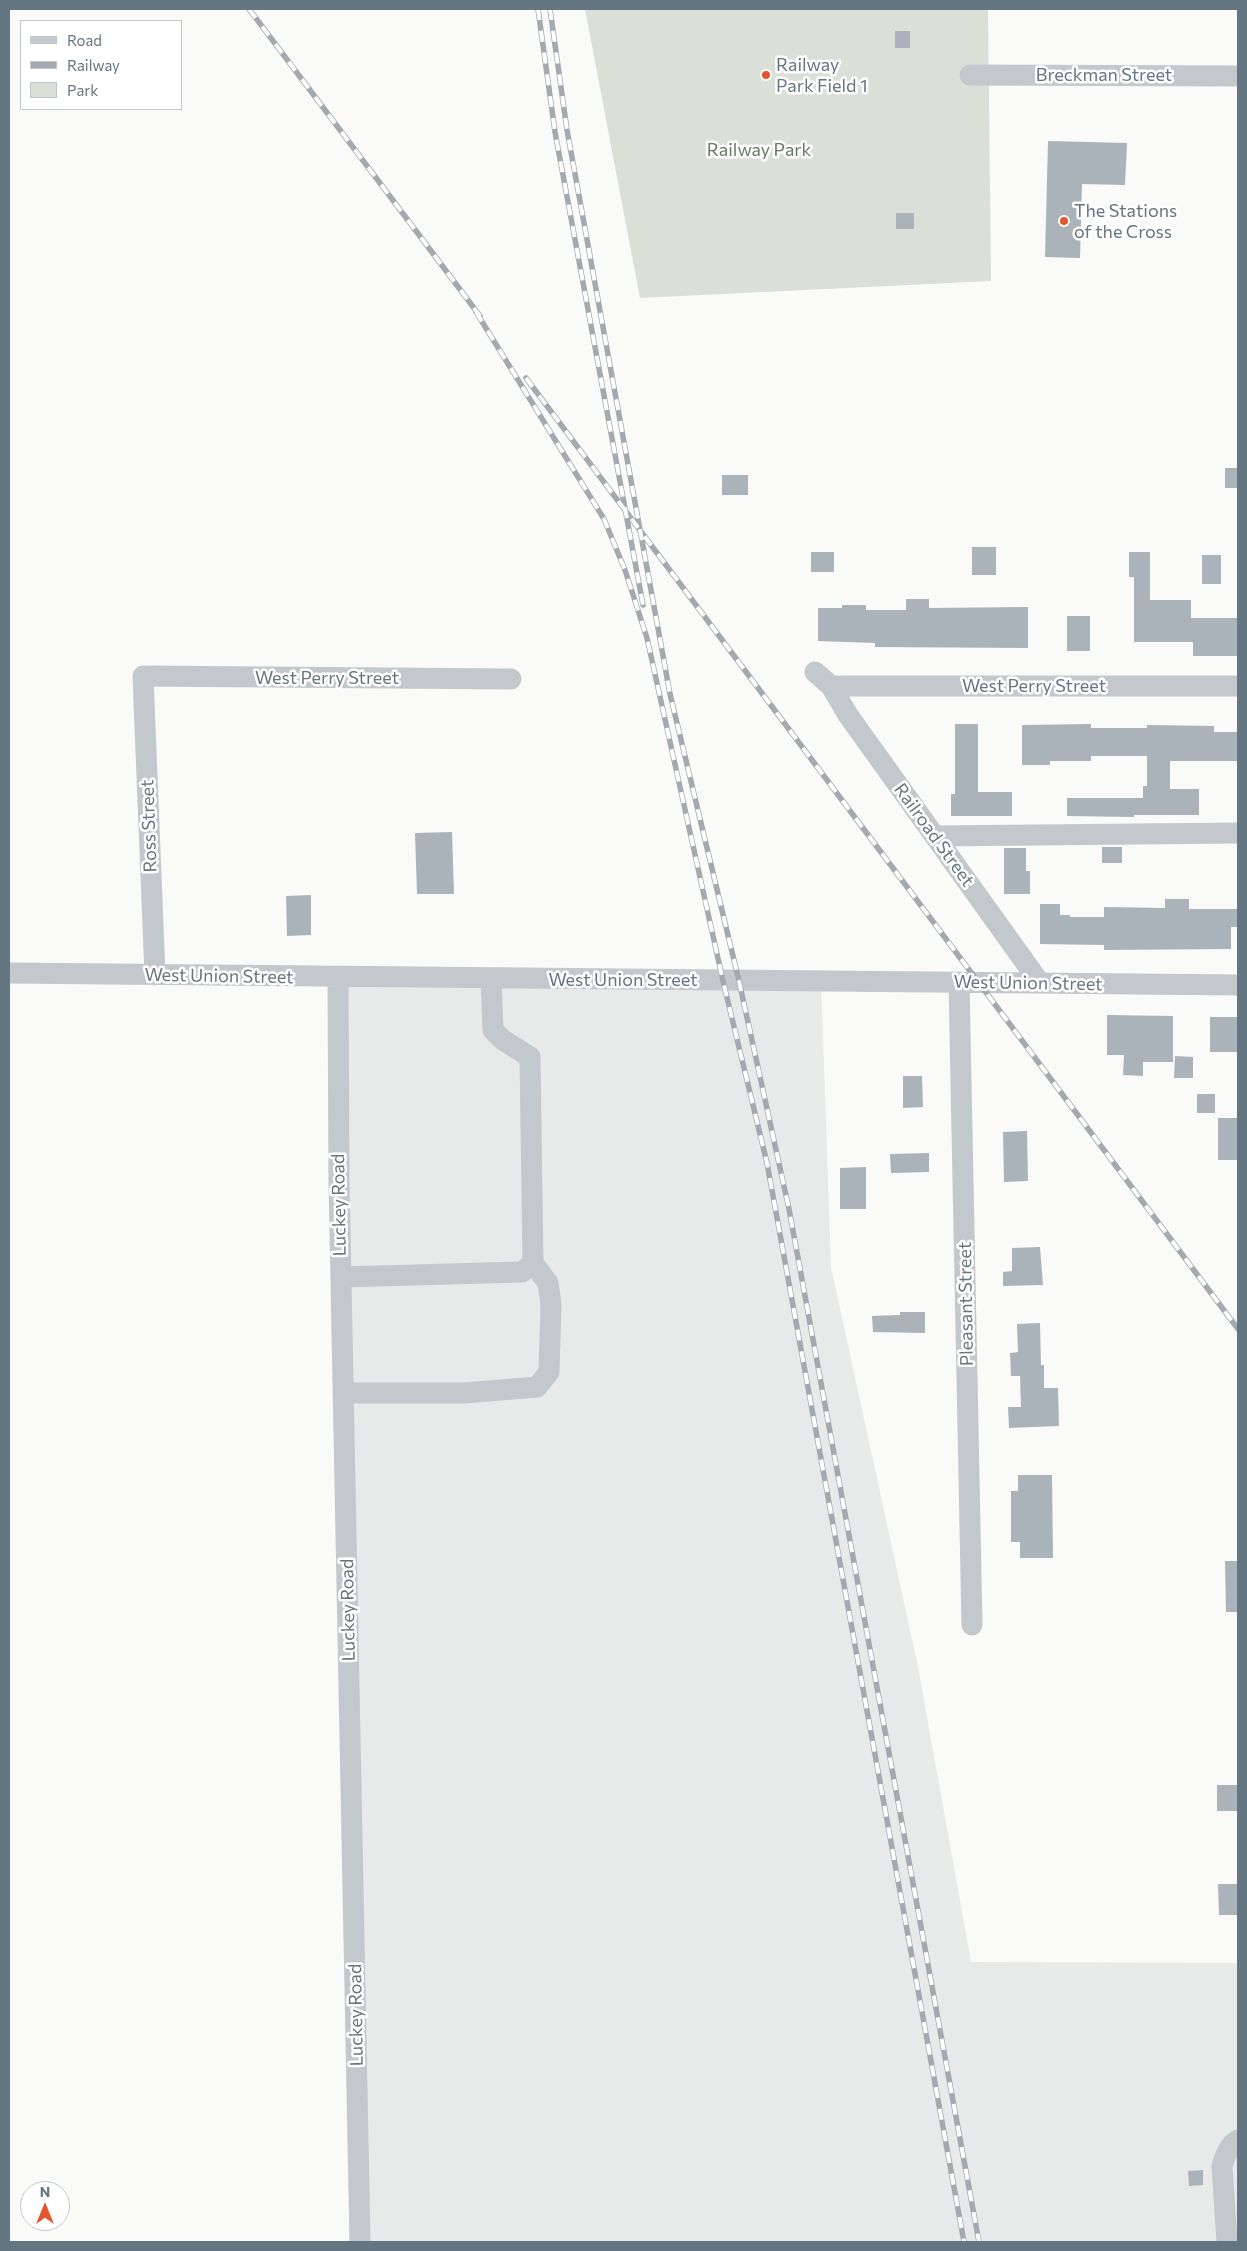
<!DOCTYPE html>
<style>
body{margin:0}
#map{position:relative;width:1247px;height:2251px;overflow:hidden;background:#fafaf8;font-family:Commissioner,sans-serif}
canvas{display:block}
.frame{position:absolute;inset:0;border:10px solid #657683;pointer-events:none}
.legend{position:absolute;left:20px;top:20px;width:162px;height:90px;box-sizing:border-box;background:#fff;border:1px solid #c1c8cd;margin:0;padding:6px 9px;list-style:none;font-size:15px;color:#657683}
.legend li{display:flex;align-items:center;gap:10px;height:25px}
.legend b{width:25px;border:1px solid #c1c8cd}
.north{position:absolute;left:20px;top:2181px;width:50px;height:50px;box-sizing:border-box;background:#fff;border:1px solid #c1c8cd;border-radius:50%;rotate:0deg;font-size:14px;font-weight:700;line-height:20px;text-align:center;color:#657683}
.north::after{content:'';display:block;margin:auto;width:18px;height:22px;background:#e4572e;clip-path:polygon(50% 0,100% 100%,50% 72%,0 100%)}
</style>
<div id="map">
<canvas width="1247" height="2251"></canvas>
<div class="frame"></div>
<ul class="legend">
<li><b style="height:6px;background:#c3c8cc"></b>Road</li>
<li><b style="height:6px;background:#a2aab0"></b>Railway</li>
<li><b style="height:14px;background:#dadfd7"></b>Park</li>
</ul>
<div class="north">N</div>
</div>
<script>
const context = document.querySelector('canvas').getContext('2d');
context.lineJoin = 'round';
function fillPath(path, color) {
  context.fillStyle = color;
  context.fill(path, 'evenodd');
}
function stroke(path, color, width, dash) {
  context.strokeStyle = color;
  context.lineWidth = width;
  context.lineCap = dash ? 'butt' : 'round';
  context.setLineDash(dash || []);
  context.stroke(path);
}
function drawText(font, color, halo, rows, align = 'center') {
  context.font = font + ' Commissioner,sans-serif';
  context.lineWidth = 5;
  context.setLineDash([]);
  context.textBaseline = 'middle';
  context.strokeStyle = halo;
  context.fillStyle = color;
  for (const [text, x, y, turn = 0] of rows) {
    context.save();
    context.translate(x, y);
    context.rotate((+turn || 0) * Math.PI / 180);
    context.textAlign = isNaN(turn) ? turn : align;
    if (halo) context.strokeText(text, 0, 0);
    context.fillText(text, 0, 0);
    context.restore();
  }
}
fillPath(new Path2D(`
 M338,977l483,4 10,286 87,400 53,295 267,1v279h-870z`), '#e8e9e9');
fillPath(new Path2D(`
 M585,9h403l3,272 -351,17z`), '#dadfd7');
fillPath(new Path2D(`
 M895,31h15v17h-15z
 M1048,141l79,2 -2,42 -43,-1 -2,74 -35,-1z
 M896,213h18v16h-18z
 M1225,468h13v20h-13z
 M722,475h26v20h-26z
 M972,547h24v28h-24z
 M811,552h23v20h-23z
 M1129,552h21v48h41v18h47v38h-45v-14h-59v-65h-5z
 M1202,555h19v29h-19z
 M906,599h23v9l99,-1v41l-153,-1v-4l-57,-2v-33h24v-3h24v5h40z
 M1067,616h23v35h-23z
 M955,724h23v68h34v24h-61v-22h4z
 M1091,724v4h56v-3l67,1v6h24v29h-68v28h29v26h-65v2l-67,-1v-18h76v-12h4v-30h-56v5h-41v4h-28v-40z
 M452,832l2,62h-37l-2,-61z
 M1102,847h20v16h-20z
 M1004,848h22v23h4v23h-26z
 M311,895v40l-24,1 -1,-40z
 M1165,899h24v10h49v18h-7v22l-127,1v-5l-64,-1v-40h20v11h10v2h34v-10l61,1z
 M1107,1015l66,1v46h-30v14l-20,-1 1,-20h-17z
 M1210,1017h28v35h-28z
 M1175,1056l18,1v21h-19z
 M903,1076h19l1,31 -20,1z
 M1197,1094h18v19h-18z
 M1218,1118h20v42h-20z
 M1027,1131l1,50 -24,1 -1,-50z
 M929,1153v19l-38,1 -1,-19z
 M866,1167v42h-26v-41z
 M1040,1247l3,38 -40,1v-14l9,-1v-23z
 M900,1312h25v21l-52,-1 -1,-16 28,-1z
 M1040,1323l1,42h3v23h14l1,38 -50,2 -1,-21h13l-1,-31h-9l-1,-23 8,-1 -1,-28z
 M1018,1475h34l1,83h-33v-16h-9v-51h7z
 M1225,1561h13v51h-12z
 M1217,1785h21v26h-21z
 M1218,1884h20v31h-19z
 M1203,2170v15l-14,1 -1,-15z`), '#aab3b9');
stroke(new Path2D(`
 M970,75l268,1
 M815,672l16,14 17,29 192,268
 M831,686h407
 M935,836l303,-3
 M9,973l1229,12
 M155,975l-12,-299 368,3
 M338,977l1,204 21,1061
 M959,983l13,642
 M341,1277l181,-5 11,-9 -3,-206 -27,-17 -10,-10 -2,-52
 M343,1393h121l73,-6 12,-15 2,-68 -3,-21 -15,-20
 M1227,2242l-5,-76c3,-10 7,-21 16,-26`), '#c3c8cc', 21);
const rail = new Path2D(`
 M249,9l231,307
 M538,9l17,123 88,473
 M550,9l17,121 103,564 69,287 50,228 190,1033
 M476,312l128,207 21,51 22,68 76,343 44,182 197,1079
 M526,378l712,951`);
stroke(rail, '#a2aab0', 5.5);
stroke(rail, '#fff', 4, [11]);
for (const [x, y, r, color] of [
 [766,75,5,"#e4572e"],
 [1064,221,5,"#e4572e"]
]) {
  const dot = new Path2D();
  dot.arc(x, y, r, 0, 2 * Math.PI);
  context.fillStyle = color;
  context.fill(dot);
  stroke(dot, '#fff', 2);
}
drawText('18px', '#657683', '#fff', [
 ["Railway",776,65],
 ["Park Field 1",776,86],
 ["The Stations",1074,211],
 ["of the Cross",1074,232]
], 'left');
drawText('18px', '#657683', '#fff', [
 ["Breckman Street",1104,75],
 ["West Perry Street",327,678],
 ["West Perry Street",1034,686],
 ["Ross Street",149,826,-92],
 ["Railroad Street",934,835,54],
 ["West Union Street",219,976,1],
 ["West Union Street",623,980],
 ["West Union Street",1028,983,1],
 ["Luckey Road",339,1205,-91],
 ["Pleasant Street",966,1304,-91],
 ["Luckey Road",348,1610,-91],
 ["Luckey Road",356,2015,-91]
]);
drawText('18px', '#687a64', '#fff', [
 ["Railway Park",759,150]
]);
</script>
